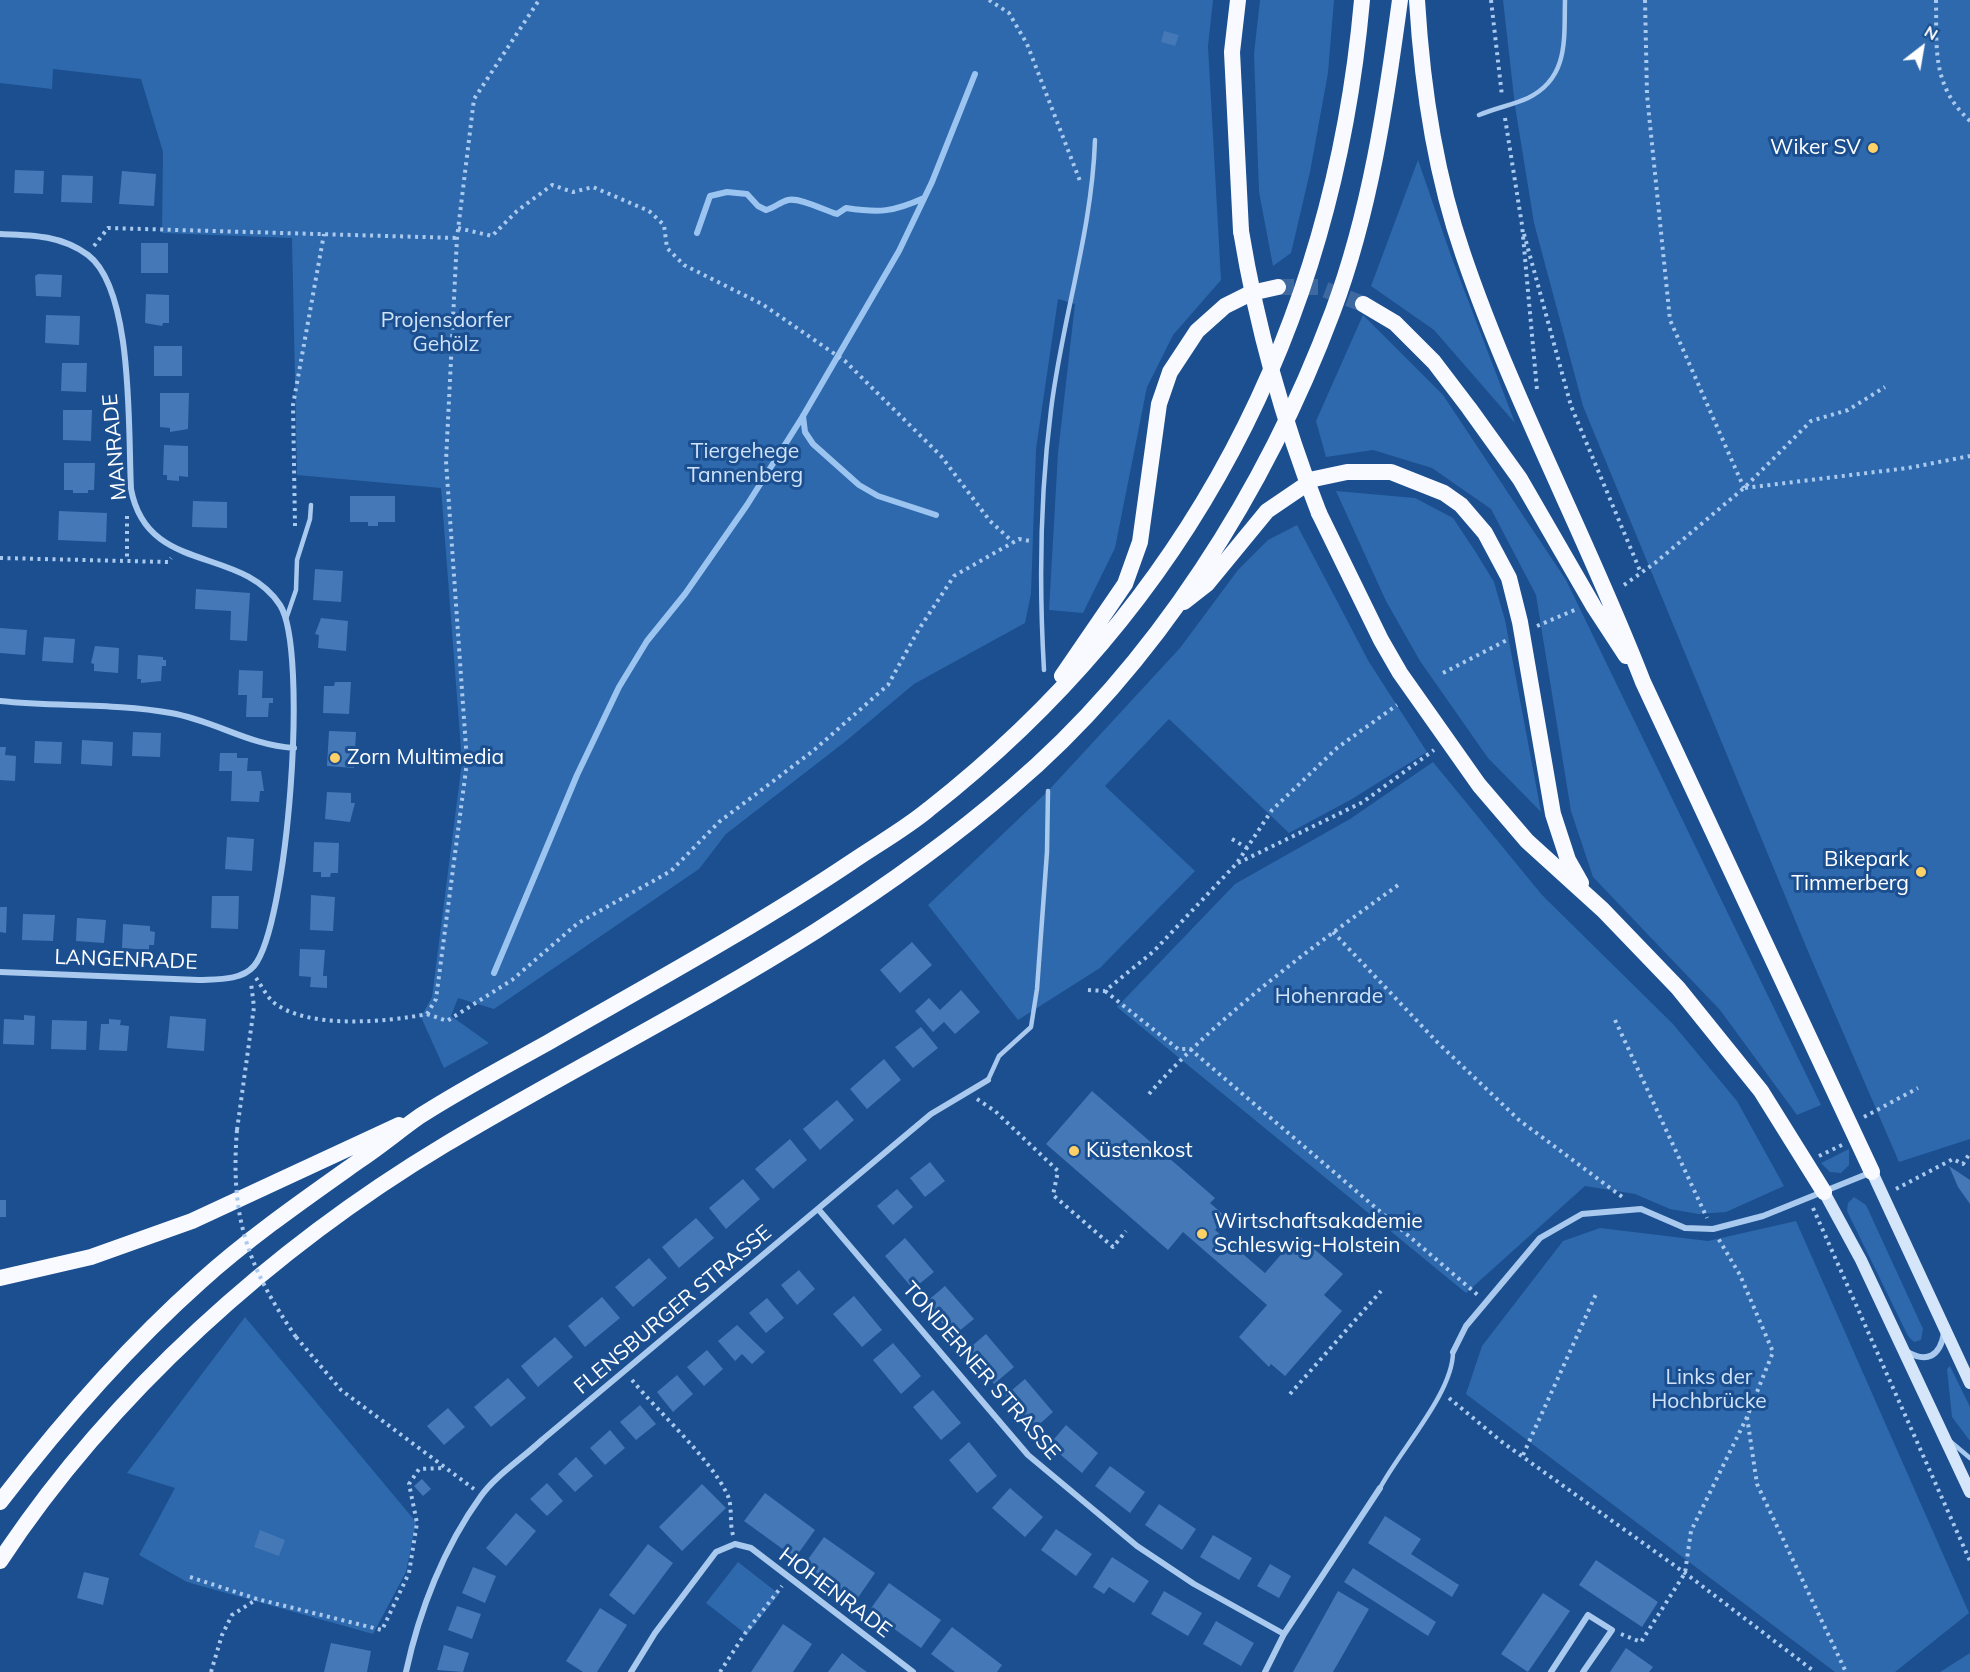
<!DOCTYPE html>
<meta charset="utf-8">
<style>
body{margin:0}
#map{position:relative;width:1970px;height:1672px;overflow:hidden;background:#1b4f8f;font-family:Mulish,sans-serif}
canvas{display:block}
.north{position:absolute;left:1892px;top:18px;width:60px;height:60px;-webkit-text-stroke:4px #1b4f8f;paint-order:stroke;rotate:31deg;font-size:16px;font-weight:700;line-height:24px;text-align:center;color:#fff}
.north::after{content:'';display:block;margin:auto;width:21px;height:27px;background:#fff;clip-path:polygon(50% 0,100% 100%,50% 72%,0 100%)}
</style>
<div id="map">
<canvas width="1970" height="1672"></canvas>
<div class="north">N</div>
</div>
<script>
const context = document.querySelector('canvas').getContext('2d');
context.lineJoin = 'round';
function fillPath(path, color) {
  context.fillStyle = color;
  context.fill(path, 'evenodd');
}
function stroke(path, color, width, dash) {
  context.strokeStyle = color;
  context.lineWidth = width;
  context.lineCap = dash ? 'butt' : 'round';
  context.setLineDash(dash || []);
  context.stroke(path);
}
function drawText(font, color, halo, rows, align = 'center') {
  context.font = font + ' Mulish,sans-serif';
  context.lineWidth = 6;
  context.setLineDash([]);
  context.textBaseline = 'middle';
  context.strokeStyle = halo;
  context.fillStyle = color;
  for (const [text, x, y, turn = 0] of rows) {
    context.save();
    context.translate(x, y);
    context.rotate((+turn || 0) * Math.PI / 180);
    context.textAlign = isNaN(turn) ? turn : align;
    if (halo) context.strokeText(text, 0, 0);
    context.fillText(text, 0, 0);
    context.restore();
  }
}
fillPath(new Path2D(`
 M0,0h1213l-5,46 13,234 -48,55 -26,52 -32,161 -32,65 -34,-3 9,-157 17,-149 -17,-5 -22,150 -5,145 -6,29 -111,61 -68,57 -120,93 -27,35 -205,140 -36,-11 -7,18 38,27 -45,25 -23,-51 11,-20 30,-235 -21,-274 -144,-13 -5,-237 -130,-5 1,-81 -22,-73 -88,-10 -1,20 -52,-6z
 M1260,0h74l-6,73 -18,99 -19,81 -18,13 -14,-74 -5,-138z
 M1503,0h467v1139l-71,23 -92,-213 -224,-543 -49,-183 -19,-117z
 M1418,160l32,93 65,170 -81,-93 -63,-44z
 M1363,315l80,80 123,185 255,525 -24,10 -77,-105 -127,-133 -22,-66 -35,-216 -45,-86 -59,-41 -59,-18 -47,7 -10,-36z
 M1336,491l79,7 38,20 22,33 19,31 11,38 36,192 -53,-54 -68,-97 -34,-60z
 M1297,525l72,137 58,90 -75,47 -63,34 -120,-114 -64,67 90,85 -95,97 -82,52 -90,-115 120,-114 132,-143 58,-78 30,-30z
 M1433,762l109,133 131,129 64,77 47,85 -58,26 -28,2 -28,-5 -35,-15 -50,-8 -119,107 -349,-286 118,-123 115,-65z
 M1849,1149v16l-8,8 -11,-1 -9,-9z
 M1854,1197l12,8 57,124 -2,11 -7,2 -6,-6 -61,-125 1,-8z
 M1796,1221l173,392 -74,59h-60l-369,-278 16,-48 81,-105 37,-13 108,13z
 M245,1317l171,205 -10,50 -33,62 -186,-52 -48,-27 36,-67 -48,-15z
 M1950,1366l20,41v34l-18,-24 -5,-48z
 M738,1562l41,32 -32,41 -41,-32z
 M1970,1653v19h-30z`), '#2e69ad');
stroke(new Path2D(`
 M697,233l13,-37 17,-4 20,2 11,12 8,4c8,-2 14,-8 22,-10 11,-3 36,10 49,14l9,-6c34,5 47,4 78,-10
 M803,416l2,16 8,12 46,41 19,11 58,19
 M494,973l83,-198 42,-88 28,-46 38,-47 62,-89 56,-89 96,-165 33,-69 43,-108`), '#9cc4f0', 6);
fillPath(new Path2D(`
 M1164,31l15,4 -4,11 -14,-4z
 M15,170l29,1 -1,23 -29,-1z
 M122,171l34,3 -2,32 -35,-2z
 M62,175l31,1 -1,27 -31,-1z
 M141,243h27v30h-27z
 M38,274l24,1 -1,22 -25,-1 -1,-20z
 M146,294l23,1v28h-6l-1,3 -17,-3z
 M46,315l34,1 -1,29 -34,-2z
 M154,346h28v30h-28z
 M62,363h25l-1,29 -25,-1z
 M160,393h29l-1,36 -18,3v-4l-10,-1z
 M63,410h29l-1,31 -28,-1z
 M164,445l24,1v31l-9,-1v5l-12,-1v-5h-4z
 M64,463h31l-1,27h-6v3h-15v-3h-9z
 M350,496h45v26h-17v4h-10v-4h-18z
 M193,501l34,1v26l-35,-1z
 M59,511l48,2 -1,29 -48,-2z
 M315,569l28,2 -2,31 -28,-2z
 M196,589l54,4 -3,48 -17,-1 1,-29 -36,-2z
 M321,618l27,3 -2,30 -28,-3 1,-13 -4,-1z
 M0,628l27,2 -2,25 -25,-2z
 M44,637l31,2 -2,24 -31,-2z
 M95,646l24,2 -1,25 -24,-2v-7l-3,-1z
 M138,655l25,2v3h3v6h-4l-1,15 -20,2v-4h-4z
 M239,670l24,1 -1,27h11v5h-4l-1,14h-22l1,-22h-9z
 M335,682h16l-2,32 -26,-1 1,-27h10z
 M329,731l27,1 -2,36 -27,-2z
 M133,732l28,1 -1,24 -28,-1z
 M82,740l31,2 -1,24 -31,-2z
 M35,741l27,1 -1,22 -27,-1z
 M0,747h6l-1,8 11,1 -1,25 -15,-1z
 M220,753h17v5h11l-1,13h14l3,20h-4l-1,11 -28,-1 1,-30h-13z
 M327,792l24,1v10h4l-5,19 -25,-3z
 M227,837l27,2 -2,32 -27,-2z
 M314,842l25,1 -1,30h-7l-1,4h-9v-5h-8z
 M311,895l24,2 -2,34 -23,-1z
 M212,896h27l-1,33 -27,-1z
 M0,907h7l-1,26 -6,-1z
 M23,914l32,1 -2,26 -31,-1z
 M77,918l29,2 -2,23 -28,-2z
 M123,924l27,2v5l5,1 -1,13h-5v5l-27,-2z
 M912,942l20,23 -32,28 -20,-23z
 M300,949l25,1 -2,26h4v12l-17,-1 1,-10 -12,-1z
 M961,990l19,22 -25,22 -11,-12 -11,10 -18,-21 14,-13 11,12z
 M24,1015l11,1 -1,29 -31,-1 1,-25 20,1z
 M170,1016l36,3 -2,32 -37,-3z
 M109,1019l12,1 -1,5 9,1 -2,25 -28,-1 2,-26h8z
 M52,1020l35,1 -1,29 -35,-1z
 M921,1027l17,21 -25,20 -18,-21z
 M884,1059l17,21 -34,29 -17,-20z
 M1092,1091l123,107 -5,5 16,14 -11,13 50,43 33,-38 45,39 -19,21 18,16 -57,65 -14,-12 -2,3 -30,-30 28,-32 -84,-73 -15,18 -122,-106z
 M837,1100l17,20 -34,30 -17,-21z
 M790,1139l17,21 -34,29 -18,-20z
 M930,1162l15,19 -20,16 -15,-19z
 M1949,1166l21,14v24l-12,-17z
 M743,1179l17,20 -34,30 -17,-21z
 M897,1189l16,18 -20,18 -16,-19z
 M0,1200h6v17h-6z
 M696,1218l18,20 -35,30 -17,-21z
 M905,1238l29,34 -21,17 -28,-33z
 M649,1258l18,20 -34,29 -18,-20z
 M799,1270l16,19 -18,16 -16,-20z
 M945,1286l29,33 -21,17 -28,-33z
 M854,1296l28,34 -20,17 -29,-33z
 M602,1297l18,21 -35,29 -17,-21z
 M767,1298l17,20 -18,15 -17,-20z
 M737,1325l28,27 -13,12 -10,-10 -7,7 -17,-20z
 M986,1334l28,33 -20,17 -28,-33z
 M555,1337l18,20 -35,30 -17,-21z
 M893,1343l28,33 -20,18 -28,-34z
 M707,1350l16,19 -19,17 -17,-19z
 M677,1375l16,19 -20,18 -16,-20z
 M508,1378l18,20 -35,29 -17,-20z
 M1025,1379l28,33 -20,18 -28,-34z
 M933,1390l28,33 -20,17 -28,-33z
 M640,1405l16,19 -20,16 -16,-18z
 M448,1408l17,19 -21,18 -17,-19z
 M1066,1425l32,28 -16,20 -33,-28z
 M610,1430l15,18 -20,17 -15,-17z
 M969,1442l28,34 -20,17 -28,-33z
 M576,1457l17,19 -18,16 -17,-18z
 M1110,1466l35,26 -15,21 -35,-27z
 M422,1479l9,10 -8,7 -9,-10z
 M547,1483l16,18 -16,15 -17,-17z
 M702,1484l24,24 -44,43 -23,-24z
 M1010,1488l33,29 -18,20 -33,-29z
 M765,1493l50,37 -20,28 -51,-37z
 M1159,1504l37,25 -14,21 -37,-25z
 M516,1513l20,18 -30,35 -20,-18z
 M1385,1516l36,23 -10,15 48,31 -7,12 -84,-54z
 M1056,1529l36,25 -16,22 -35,-26z
 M260,1530l25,10 -6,16 -25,-9z
 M1213,1535l39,23 -13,22 -39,-23z
 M824,1537l51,36 -20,29 -51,-37z
 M648,1544l25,19 -39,52 -25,-20z
 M1112,1557l37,24 -15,22 -25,-16 -5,7 -11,-7z
 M1596,1560l62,42 -16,25 -63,-42z
 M1270,1564l21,12 -12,22 -22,-12z
 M473,1567l23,9 -11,27 -23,-10z
 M1353,1568l83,54 -8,14 -84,-54z
 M84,1572l25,6 -6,27 -26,-7z
 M889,1583l52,37 -20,28 -52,-37z
 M1164,1591l38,22 -14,23 -37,-22z
 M1338,1591l31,18 -36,63h-40z
 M1543,1593l27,18 -42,61 -27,-18z
 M457,1606l24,8 -9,25 -24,-9z
 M600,1608l27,17 -30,47h-14l-17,-11z
 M1216,1621l38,22 -13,23 -38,-22z
 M783,1624l29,20 -19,28h-42z
 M952,1627l50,38 -5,7h-42l-24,-18z
 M331,1643l40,8 -4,21h-43z
 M444,1645l25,8 -6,19 -26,-2z
 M1626,1648l27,19 -4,5h-39z
 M842,1653l18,14 7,5h-39z`), '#4478b7');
stroke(new Path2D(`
 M1278,287h40l45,17`), '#3d69a0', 16, [16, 8]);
stroke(new Path2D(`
 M989,0l20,13 18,31 53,137
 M1491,0l11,96
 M1645,0l2,95 23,225 74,168
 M1936,0c1,48 -5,85 34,121
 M1505,118l17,107 15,165
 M458,228l34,8 25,-25 35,-26 21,7 20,-5 56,24 15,14 3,23 17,17 78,39 83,57 96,95 49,65 23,21
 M1524,234l47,172 70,167
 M94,246l14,-18 349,10
 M1745,488l163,-20 62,-12
 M127,516v44
 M295,526l-2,-121 31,-171
 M0,558l168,4 3,-4
 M1624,585l31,-22 89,-75 67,-67 37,-11 37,-23
 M1537,626l40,-17
 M1443,673l64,-33
 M1232,839l15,9
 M1238,863l125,-61 71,-52
 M1333,932l104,110 82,78 106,79
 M256,978c5,7 10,17 16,23 33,29 115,21 155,13l9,-15 31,-237 -21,-301 11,-223 17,-139 65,-99
 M1088,990l17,1 49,-40 83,-88 35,-53 65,-62 60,-43
 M1105,991l73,58h12l289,247
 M427,1014l20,7 65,-41 66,-57 93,-52 48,-49 94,-71 75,-66 31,-56 35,-53 65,-37 11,2
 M1615,1020l92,198
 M1149,1094c70,-80 166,-149 252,-211
 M977,1099l18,12 63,60 -5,24 60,52 13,-16
 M1864,1117l54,-29
 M237,1130l17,-123 -3,-24
 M1819,1156l23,-11
 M1896,1189l57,-30 10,5 7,-11
 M1813,1208l157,353
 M296,1337l45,53 133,99
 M632,1380c27,33 78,78 95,114 6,11 2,28 6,41
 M1290,1394l91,-103
 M1449,1398l53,44 183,131 130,99
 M1747,1417l10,67 89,188
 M1523,1455l74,-163
 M190,1577l67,22 125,31 27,-57 8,-50 -8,-39 10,-15 24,-1
 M1621,1634l20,8 44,-69 6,-42 56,-114 26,-65 -33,-77 -22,-37
 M211,1672l11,-37 10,-20 25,-16
 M720,1672l26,-40 36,-46`), '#a9c9ee', 4, [3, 4.5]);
stroke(new Path2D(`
 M1479,115c16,-7 34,-10 49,-17 41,-20 36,-59 37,-98
 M286,619l10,-29 1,-30 13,-41 1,-14
 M1044,670c-5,-86 -4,-174 7,-260 11,-91 41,-178 44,-270
 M988,1080l11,-24 32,-29 6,-38 10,-137 1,-61
 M1951,1442l19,16
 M1380,1488c20,-38 73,-95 73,-136`), '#a9c9ee', 4.5);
stroke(new Path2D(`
 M0,234c31,1 61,1 88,21 46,35 40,177 43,234 16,86 110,56 149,116 29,45 8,320 -26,361 -13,15 -37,13 -55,14l-199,-8
 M0,701c56,6 115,2 171,12 45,8 77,32 123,35
 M819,1210l209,245 109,91 57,38 90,50
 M1906,1351c21,13 34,5 38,-18
 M1453,1352l13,-26 74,-88 42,-24 59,-5 44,19 28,1 50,-13 109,-44
 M406,1672c13,-61 38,-125 75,-176 15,-21 42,-38 61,-56l389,-326 57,-34
 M631,1672l24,-39 61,-81 19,-8 16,4 162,124
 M1265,1672l19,-38 96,-146
 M1551,1672l37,-57 24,15 -29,42`), '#a9c9ee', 6);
stroke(new Path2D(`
 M1872,1172l98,211
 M1824,1192l37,68 109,232`), '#d6e6fa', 12);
stroke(new Path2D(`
 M1238,0l-6,52 9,179
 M1417,0c5,85 18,173 46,254 50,147 124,283 180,428l229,490
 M1363,304l32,19 39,39 35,46 51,71 74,128 32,49
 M1319,513l62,127 19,33 79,112 48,56 76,69 75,78 83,103 63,101
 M1184,602l23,-18 60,-73 47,-32 33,-7h44l53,21 17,12 24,28 24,45 11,44 33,192 15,46 13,23
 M1062,676l63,-92 15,-42 19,-138 11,-32 27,-41 28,-25 26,-13 27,-6
 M0,1278l91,-21 101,-36 207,-96
 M0,1502c60,-78 126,-154 200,-220 50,-45 105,-83 160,-122 21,-14 40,-30 60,-44 42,-27 86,-50 129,-74 101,-58 204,-114 301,-179 26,-18 55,-34 79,-54 260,-204 404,-481 433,-809
 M0,1561c110,-167 274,-314 446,-417 122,-73 250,-137 370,-213 67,-43 135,-91 195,-143 145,-123 256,-300 322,-477 37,-99 53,-207 67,-311`), '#f8faff', 16);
stroke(new Path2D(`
 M237,1130c-7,86 10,136 59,207`), '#a9c9ee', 4, [3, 4.5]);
stroke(new Path2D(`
 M1241,231c16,97 42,190 78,282`), '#f8faff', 16);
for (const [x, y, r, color] of [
 [1873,148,6,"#ffd166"],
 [335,758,6,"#ffd166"],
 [1921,872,6,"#ffd166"],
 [1074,1151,6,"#ffd166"],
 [1202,1234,6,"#ffd166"]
]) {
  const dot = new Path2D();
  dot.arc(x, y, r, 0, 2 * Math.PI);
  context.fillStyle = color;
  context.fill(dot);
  stroke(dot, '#1b4f8f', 2);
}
drawText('21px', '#fff', '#1b4f8f', [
 ["Wiker SV",1861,148,"right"],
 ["Zorn Multimedia",347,758],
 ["Bikepark",1909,860,"right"],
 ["Timmerberg",1909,884,"right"],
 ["Küstenkost",1086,1151],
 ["Wirtschaftsakademie",1214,1222],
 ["Schleswig-Holstein",1214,1246]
], 'left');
drawText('21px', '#cfe3fa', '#1b4f8f', [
 ["Projensdorfer",446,321],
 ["Gehölz",446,345],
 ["Tiergehege",745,452],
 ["Tannenberg",745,476],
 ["Hohenrade",1329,997],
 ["Links der",1709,1378],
 ["Hochbrücke",1709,1402]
]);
drawText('21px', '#fff', '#1b4f8f', [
 ["MANRADE",115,447,-95],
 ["LANGENRADE",126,960,2],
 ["FLENSBURGER STRASSE",673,1310,-40],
 ["TONDERNER STRASSE",981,1371,49],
 ["HOHENRADE",835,1593,37]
]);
</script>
